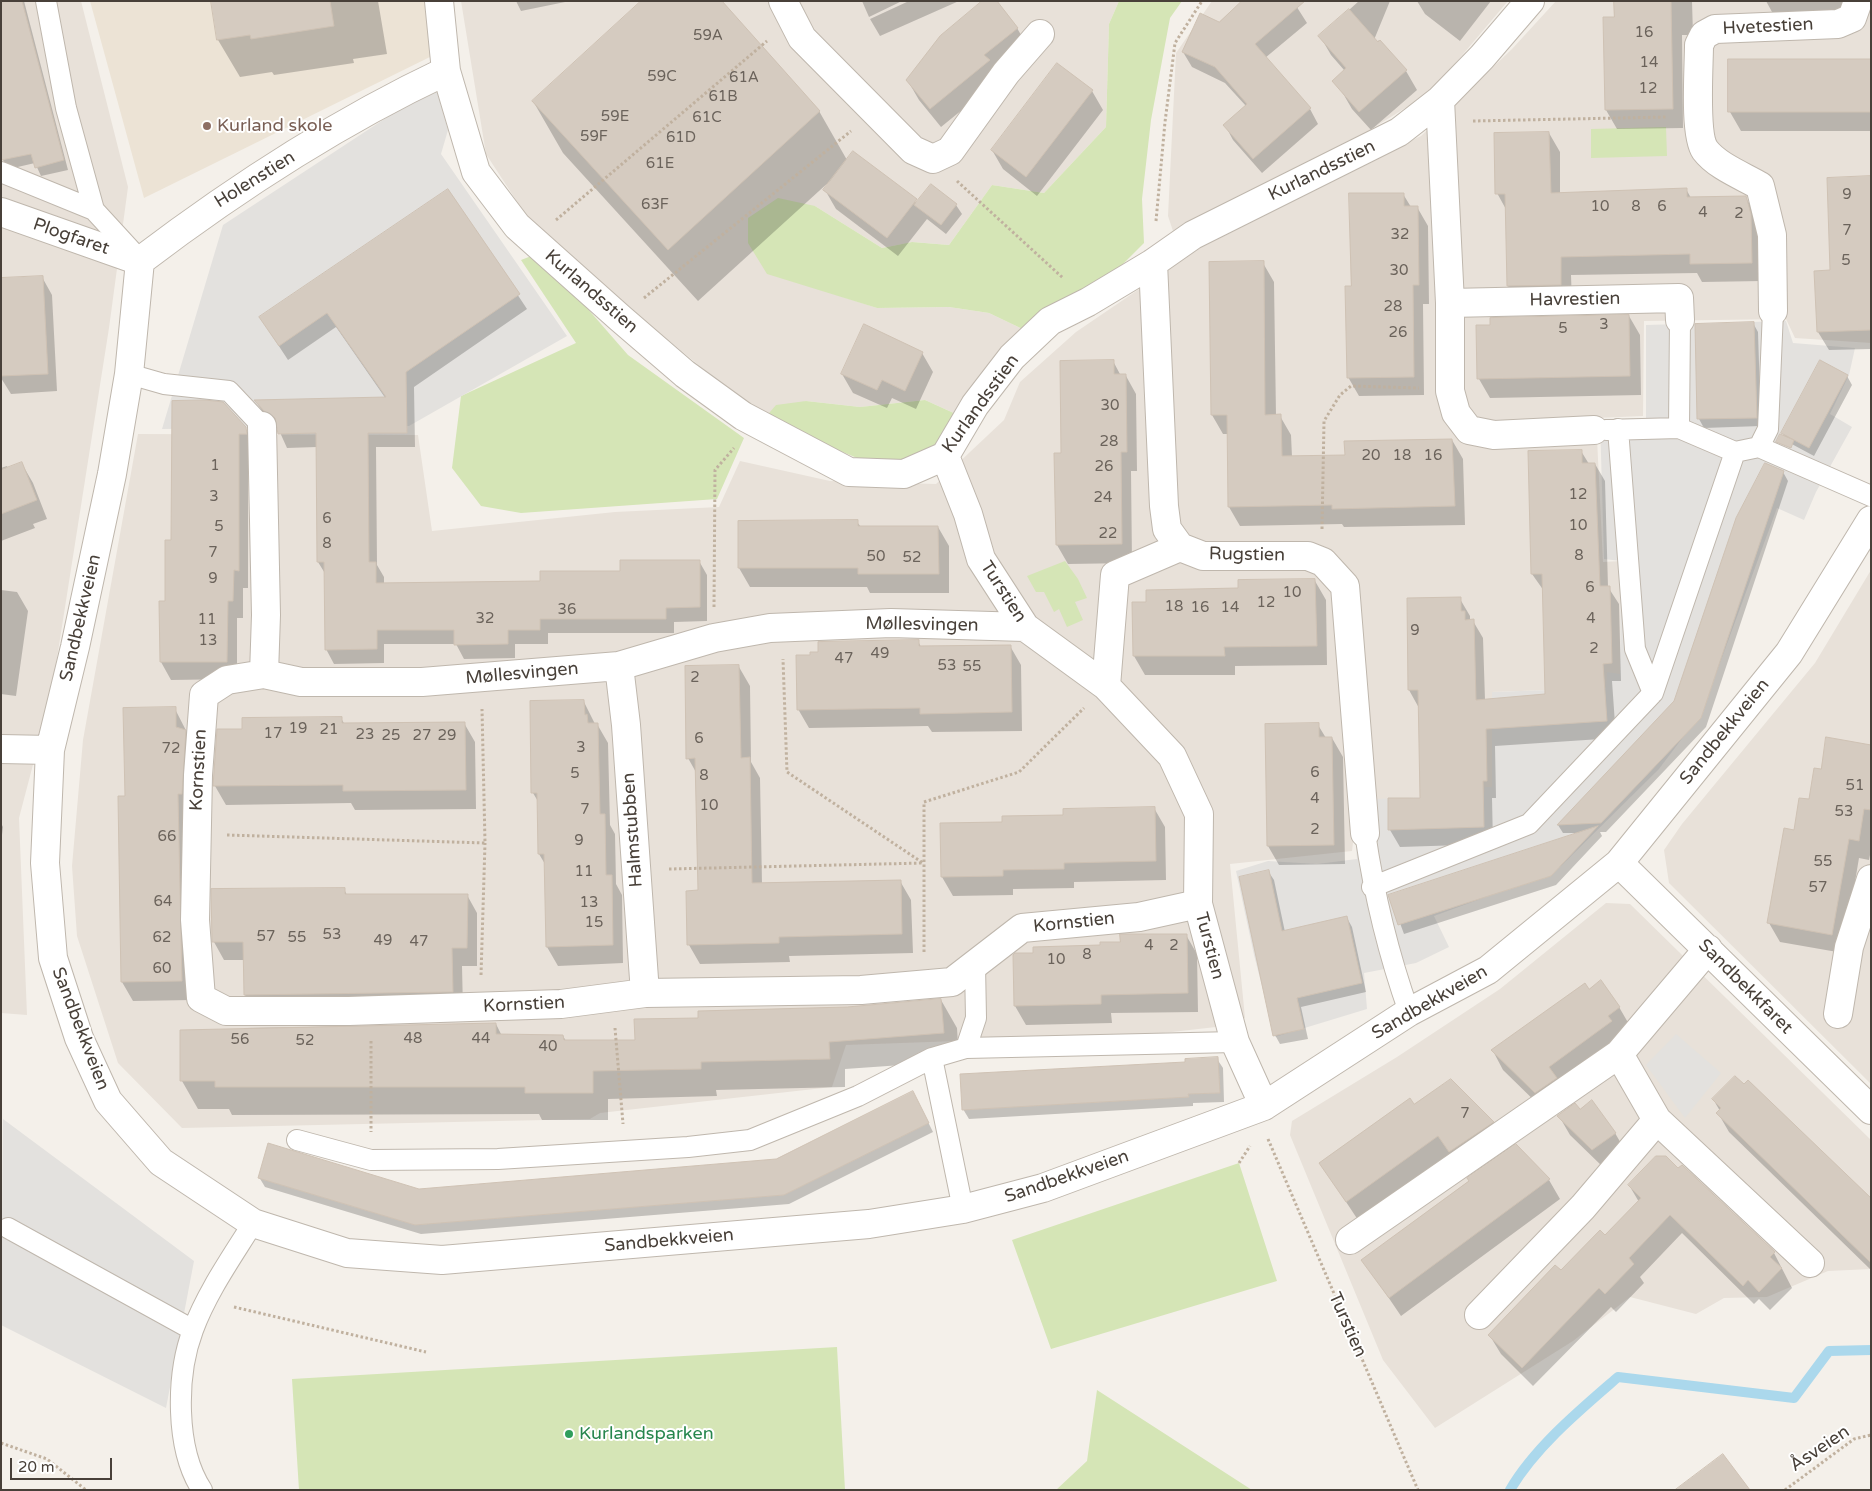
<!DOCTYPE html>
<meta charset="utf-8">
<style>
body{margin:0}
#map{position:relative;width:1872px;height:1491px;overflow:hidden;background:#f4f0ea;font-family:"Varela Round",sans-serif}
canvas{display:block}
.frame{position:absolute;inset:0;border:2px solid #484039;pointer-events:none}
.scale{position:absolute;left:10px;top:1458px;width:102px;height:22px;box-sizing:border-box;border:2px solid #484039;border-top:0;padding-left:6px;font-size:15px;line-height:18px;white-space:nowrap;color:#484039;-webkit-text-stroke:4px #fff;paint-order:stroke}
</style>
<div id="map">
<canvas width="1872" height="1491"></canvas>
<div class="frame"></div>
<div class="scale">20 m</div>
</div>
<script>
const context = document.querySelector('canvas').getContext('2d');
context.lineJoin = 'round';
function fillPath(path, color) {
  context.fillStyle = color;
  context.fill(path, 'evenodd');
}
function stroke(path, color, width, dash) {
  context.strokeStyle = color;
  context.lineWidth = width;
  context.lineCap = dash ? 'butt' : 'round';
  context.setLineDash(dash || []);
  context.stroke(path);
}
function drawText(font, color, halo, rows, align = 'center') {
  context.font = font + ' "Varela Round",sans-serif';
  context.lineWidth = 4;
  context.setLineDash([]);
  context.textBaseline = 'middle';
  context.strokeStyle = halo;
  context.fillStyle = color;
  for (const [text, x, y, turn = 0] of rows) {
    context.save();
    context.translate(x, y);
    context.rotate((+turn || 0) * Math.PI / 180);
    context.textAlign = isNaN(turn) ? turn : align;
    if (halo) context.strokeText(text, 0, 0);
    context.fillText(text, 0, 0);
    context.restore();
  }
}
fillPath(new Path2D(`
 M1,1h80l47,186 -19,141 -58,368 -32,122 8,197 -26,-2z
 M461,1h658l-10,23 -3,103 -62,66 -52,-8 -43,60 -36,-3 -31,6 -67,-42 10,85 52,17 72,-1 40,6 44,21 -75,81 -33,-15 -65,7 -54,-6 -42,18 -159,-131 -78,-71 -41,-63z
 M1212,1h296l-77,91 -111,69 -76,32 -71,38 -5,-15 8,-163z
 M1556,1h315v342l-76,-5 -9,-19 -142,2 -1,95 -47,2 7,144 18,-1 -1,113 -13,14 -115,4v95l-7,8 -127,5 -6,51 -122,13 15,154 -29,9 -62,7 -308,11 -14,42 -232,26 -10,6 -408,9 -64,-65 -41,-127 -5,-70 11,-126 55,-306 280,1 14,96 183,-19 104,-5 21,-46 90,20 106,3 68,-64 16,-38 56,-50 128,-87 43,-26 174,-83 91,-87z
 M1871,570v514l-202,-201 -5,-33 18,-26 133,-161z
 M1606,903l24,1 241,236v129l-43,2 -61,26 -43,1 -28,16 -66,-17 -57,44 -138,87 -52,-68 -93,-225 2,-14 105,-64 103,-68z`), '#e8e1d9');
fillPath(new Path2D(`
 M90,1h338l8,53 -292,144z`), '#ece3d5');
fillPath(new Path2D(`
 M1119,1h63l-12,17 -19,102 -9,79 2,44 -23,23 -59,40 -29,28 -44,-21 -40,-6 -72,1 -110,-34 -19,-31v-25l30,-20 37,8 67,42 30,-6 37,3 43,-60 52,8 62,-66 3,-103z
 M1666,127l1,29 -76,2v-29z
 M539,253l89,102 116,83 -27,61 -196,14 -40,-7 -29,-38 9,-72 115,-53 -55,-83z
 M925,400l33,15 3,18 -46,30 -58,-5 -93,-39 12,-14 30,-4 54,6z
 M1065,561l13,18 9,19 -12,4 8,18 -16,7 -8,-18 -5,3 -10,-20h-8l-9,-16z
 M1239,1163l38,118 -226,68 -39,-109z
 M837,1347l8,143h-546l-7,-111z
 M1097,1390l155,100h-196l31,-29z`), '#d5e5b6');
fillPath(new Path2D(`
 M437,92l11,38 -7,24 126,182 -158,90 -247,3 61,-204 198,-130z
 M1786,321l7,22 62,5 -6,27 -19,39 22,13 -36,65 -12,28 -27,-12 -71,193 -7,15 -40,53 -98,97 -23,12 -104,38 15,31 -33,16 -52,10 3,36 -92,28 -21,-82 -18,-84 32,-10 49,3 40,-5 -2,-29 19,-31 110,-4 1,-8h7v-95l114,-4 1,-16 13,2 1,-113 -17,-2 -4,-140 46,-1v-93z
 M1676,1034l45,39 -36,45 -39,-53z
 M3,1119l191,142 -28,147 -165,-83z`), '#e3e1de');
fillPath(new Path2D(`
 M1,1h23l44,169 -27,6 -6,-13 -26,6 -6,-9 -2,-8z
 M212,1h166l9,53 -34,5 1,4 -80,12 -2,-3 -32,5 -22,-37z
 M516,1h54l-49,10z
 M862,1h40l-33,16z
 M909,1h50l-79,35 -10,-17z
 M1293,1l14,22 -42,35 45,51 8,15 -56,49 -29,-33 -8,-15 21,-19 -21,-23 -33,-16 -9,-15 36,-29z
 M1359,1h31l-21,51 10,-12 27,31 11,19 -46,40 -19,-21 -11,-19 10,-12 -20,-23 -11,-19z
 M1417,1h74l-31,40 -35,-27z
 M1615,1h77l1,34h-11l1,93 -66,1 -11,-19 9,-92z
 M1766,1h77v18l-66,2z
 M1017,28l11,19 -28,32 -59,48 -22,-27 -11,-19z
 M1729,60h142v71h-130l-11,-19z
 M1092,91l11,19 -66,86 -34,-27 -11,-19z
 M533,101l286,10 28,49 70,43 39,2 6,9 -16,20 -19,-15 -29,37 -62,-47 -11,-19 5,-9 -132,120 -135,-148z
 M1549,133l11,19v42l126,-5 5,9h55l11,19 5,64 -60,1 -5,-9 -126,2 1,29 -53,1 -11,-19 -1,-75 -10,-18z
 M1871,178v171l-42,1 -11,-18 14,-61z
 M448,190l79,119 -113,78 1,60h-39l1,118 7,12v7l157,-1 158,-22 8,14v46l-33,1v11h-126v11h-33v14l-51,1 -8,-15h-72v19l-50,1 -8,-15v-74l-8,-13 -1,-115 -30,1 -9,-20 -14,-14 -8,-13 130,-2 -50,-72 -48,33 -19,-29z
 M1403,194l8,13h6l11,19 1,78h-6l1,91 -65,1 -11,-19 4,-90z
 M1263,263l11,19 2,134h4l11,19 1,22 54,-1 106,-16 11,19 2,66 -121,2 -2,-3 -102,2 -11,-19v-73h-6l-11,-19z
 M42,277l10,18 5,96 -46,3 -10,-16v-99z
 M1629,316l11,19 1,60 -151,3 -11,-19z
 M1753,323l5,9 3,94 -57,2 -5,-9z
 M922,353l11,19 -17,37 -24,-11 -5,10 -34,-15 -11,-19z
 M1113,361l8,15h5l10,18 1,77h-6l1,92 -64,1 -11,-19 -2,-90 8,-1z
 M1847,376l5,9 -38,71 -26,-14 -5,-9z
 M173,402l72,26 11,18v5h-8v137h-5v30h-6v61l-66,1 -10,-18 -1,-60h7l6,-60z
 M1581,451l8,13h6l10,17 3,106 11,17 2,77h-9l4,57 -121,8 1,52h-4l1,46 -93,3 -10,-17 31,-31 -2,-91 -10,-18 -1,-90 52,-1 10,17v5h3l10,17 2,62 61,-5 -2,-104 -12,-17 -3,-121z
 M22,464l11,19 14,36 -14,5 2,4 -34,13v-73l6,-2 1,3z
 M1783,472l5,9 -82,246 -100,105h-6l2,4 -46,49 -152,49 -14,-38 189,-63h-16l-5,-8 118,-123z
 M857,522l4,5h77l11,19v47h-79l-3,-6h-117l-11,-19z
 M1315,581l11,19 1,65 -92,1v9h-90l-11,-19 14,-53z
 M1,590l16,2 11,19 -12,85 -15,-2z
 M918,641l3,6 89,-1 11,19 1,66 -90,1 -4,-6 -119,2 -11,-19 13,-53z
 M739,667l11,19 1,76 9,16 2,106 138,-3 11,19 2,53 -124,3 1,6 -90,2 -11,-19 10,-53 -2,-118 -9,-16z
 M584,702l11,22h2l11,19 2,82 5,9 1,50 6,11 1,68 -65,3 -11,-19 -2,-83 -6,-10v-51l-6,-10z
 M175,709l21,41 -4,250 -59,1 -11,-19 4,-185z
 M341,718l4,7 119,-2 11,19 1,67 -121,1 -4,-7 -125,2 -11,-19z
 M1318,725l8,13h6l11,19 2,107 -66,1 -11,-19z
 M1871,746v104l-2,10 -10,-2 -16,95 -63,-11 -11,-19 26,-92 27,-61z
 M1154,808l11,19 1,53 -92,2v6l-61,1v6l-60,1 -11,-19 61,-54z
 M1,823l2,4 -2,16z
 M1268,871l6,9 11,52 62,-14 5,9 14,65 -65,15 7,32 -28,5 -5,-9z
 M344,889l3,6h120l10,18v53h-15l1,44 -208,3 -10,-18 -1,-35h-20l-10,-18 -1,-52z
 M1186,935l11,19 1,58 -87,1 1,10 -86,2 -11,-19 19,-52z
 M1588,991l31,16 11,19 -84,86 -43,-42 -10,-19z
 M941,1000l16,28 2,33 -114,8v18l-129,3 1,6 -109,3v21h-66l-3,-6 -307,1 -3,-6h-31l-16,-28 61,-50 1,-3 252,-4 6,12h61l3,5h70l64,-22z
 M1217,1059l6,9 1,34 -31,1v3l-224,13 -6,-10z
 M1713,1099l158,101v70l-142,-138 -11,-19 2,-2z
 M918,1102l15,30 -144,72 -368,30 -156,-47 -6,-10 160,13 358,-29z
 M1414,1106l79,16 10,19 -42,30 -12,-17 -91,66 -37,-56z
 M1579,1110l36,23 11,19 -22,16 -34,-33 -11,-19z
 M1516,1146l33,34 11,19 -159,117 -38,-56z
 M1629,1185l145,68 18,35 -22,22 -11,-11 -5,5 -72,-71 -42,44 4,6 -28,29 -5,-5 -78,79 -32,-32 -11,-18 71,-64 44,-35 34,-35z`), '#0003');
stroke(new Path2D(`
 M1510,1490c25,-43 71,-81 108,-113l176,21 35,-47 42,-1`), '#abd8ec', 10);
const building = new Path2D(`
 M1,1h21l42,159 -29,8 -4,-14 -30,6z
 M211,1h119l4,25 -83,13 -1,-4 -33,5z
 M641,1h81l98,110 -152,139 -136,-149z
 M982,1h15l21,27 -34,27 6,5 -60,49 -24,-29 34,-44z
 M1242,1h63l-50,43 56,64 -58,51 -30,-34 24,-21 -32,-37 -33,-15 18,-39 19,9z
 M1614,1h57l2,108 -68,1 -2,-93h11z
 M1349,9l29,33 2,-2 27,30 -48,42 -27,-31 14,-13 -28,-32z
 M1728,59h143v53h-143z
 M1057,63l36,27 -67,87 -35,-27z
 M1549,132l2,61 136,-5v9l59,-1 5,18 1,49 -62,1v-10l-129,3v28l-54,1 -2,-92h-10l-1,-61z
 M853,151l64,48 -30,39 -64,-48z
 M1871,176v154l-54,2 -3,-61 16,-1 -3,-92z
 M931,184l26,20 -16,21 -27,-20z
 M448,189l72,105 -114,78 1,61h-39l1,129h7v21l164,-2v-10h80v-11h80v47l-34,1v11h-126v11h-32v14l-54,1v-15h-77v19l-52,1 -1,-88h-7l-1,-129 -38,1 -3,-16 -11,-7 -10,-11 132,-3 -59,-84 -48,33 -20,-29z
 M1349,193h55v13h14l1,79h-6l1,92 -67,1 -2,-92h6z
 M1264,261l1,154 16,-1 1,42 63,-1 -1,-14 108,-2 3,67 -123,3v-4l-104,2 -1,-92h-16l-2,-153z
 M43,276l5,98 -47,2v-98z
 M1629,315l1,61 -153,3 -1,-54h14v-7z
 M1754,322l3,96 -60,1 -2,-95z
 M864,324l59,28 -18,39 -23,-11 -5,10 -36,-16z
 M1114,360v14h12l1,78h-6l1,92 -66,1 -2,-92h7l-1,-92z
 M1820,360l28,15 -39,73 -28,-15z
 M205,400l18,2 23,25 1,7h-8v137l-5,-1 -1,31h-5l-1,61h-67l-1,-61h6v-61h6l1,-139z
 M1780,434l14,6 -3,8 -15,-6z
 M1582,450v13h13l5,123h10l2,77 -9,1 4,57 -121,8 1,52h-4l1,46 -96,3v-32h32l-2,-108h-10l-1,-92 54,-1v14h4v9l9,-1 2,81 69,-6 -3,-120h-11l-3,-123z
 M22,462l15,38 -36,14v-44z
 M1765,463l19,8 -83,247 -100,105 -44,2 117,-124 62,-183z
 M858,520v6h80l1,48h-81v-6h-120v-47z
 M1315,579l2,67 -93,1 1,9h-92l-1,-54h14v-12l92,-2v-8z
 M919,640v6l92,-1 1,67 -92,2v-6l-123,2 -1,-55h14v-3h8v-10z
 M739,665l2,93 9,-1 2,126 149,-3 1,54 -123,3v6l-92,2 -1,-54 12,-1 -3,-132 -9,1 -1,-93z
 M584,700l1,15 2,-1 1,9h10l2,91h5l1,61h6l1,70 -67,2 -2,-93h-6l-1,-61h-6l-1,-92z
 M176,707v20l10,3 -4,64h-4l4,187 -61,1 -3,-186h7l-2,-88z
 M342,717v6l123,-1 1,68 -123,1v-6l-130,1 4,-57h25v-11z
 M1319,723v14h13l2,108 -67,1 -2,-122z
 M1826,737l45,8v65l-7,-1 -5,32 -10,-2 -17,96 -65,-12 17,-95 10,2 5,-32 10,1 5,-31 7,1z
 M1155,807l1,54 -92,2v6l-61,1v6l-62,1 -1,-54 62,-1v-6l61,-1v-6z
 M1598,826l-47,50 -153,49 -10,-30z
 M1269,870l13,61 65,-15 15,67 -65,15 7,31 -31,7 -34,-159z
 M345,888v6h123l-1,54h-15l1,44 -209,3 -1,-53h-31l-1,-53z
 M1120,934h67l1,59 -87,2v9l-87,2 -1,-51 2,-2h18v-6l67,-2v-3h20z
 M1601,980l19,27 -12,9 4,5 -63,46 8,11 -22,15 -44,-43 94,-67 4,6z
 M941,999l3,34 -115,9 1,17 -129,3v7l-108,2v22h-68v-6h-310v-6h-35v-51l316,-7v11l67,1 1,5h71l-1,-21 64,-1v-7l149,-4z
 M1218,1057l2,36 -32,1 1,3 -227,13 -2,-36 225,-12v-3z
 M1735,1076l9,8 4,-4 123,118v65l-155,-150 5,-5 -9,-9z
 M1451,1079l43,43 -45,30 -11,-16 -92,66 -27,-39 91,-65 4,6z
 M913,1091l16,32 -145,72 -369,30 -157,-47 10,-35 151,46 357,-30z
 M1592,1100l24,33 -24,17 -35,-34 18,-13 5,6z
 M1516,1144l34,35 -161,119 -28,-38 108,-79 -2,-3z
 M1656,1156h10l12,12 4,-3 93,87 -5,5 12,11 -23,24 -11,-12 -5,6 -73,-71 -41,43 5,6 -29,30 -6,-6 -77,80 -34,-33 67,-70 6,5 39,-40 5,5 36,-37 -13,-13z
 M1723,1454l27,36h-75z`);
fillPath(building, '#d5cbc0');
stroke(building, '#cfc2b4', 1);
const lane = new Path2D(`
 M46,1l20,107 28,102 45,49
 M1,172l93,38
 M1680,320l-1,108 56,24
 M129,374l35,10 65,7 33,35
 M1618,429l17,220 18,44
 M1606,430l73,-2
 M1759,447l9,-18 5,-118
 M1365,833c9,61 23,120 44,179
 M1372,887l157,-63 124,-131 82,-241 24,-5 112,49
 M966,1048l10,-30 -1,-53
 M297,1140l74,20 127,-1 190,-12 62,-7 108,-44 74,-38
 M963,1209l-31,-151 34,-10 269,-6
 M8,1228l185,102
 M202,1490c-27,-41 -26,-115 -9,-160 14,-38 39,-73 60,-107`);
const street = new Path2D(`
 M783,1l19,37 111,112 20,9 17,-8 56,-78 34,-39
 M446,71l30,101 41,54 103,92 65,56 58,42 106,56 55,2 41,-18 30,-51 37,-48 38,-36 38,-19 65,-39 40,-28 206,-103 41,-32 42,-43 48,-56
 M1440,100l10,203v88l6,22 13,17 25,5 100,-5
 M1,212l139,49
 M140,261l-11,113 -17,100 -37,173 -25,103 -5,113 8,95 26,80 29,63 53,61 92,61 94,30 95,7 427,-36 94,-15 80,-21 221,-82 145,-94 79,-42 131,-107 170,-210 82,-133
 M140,261c96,-73 198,-139 306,-190l-7,-70
 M1153,263l11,243 3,23 13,18 23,9h105l15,6 22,24 20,247
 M1450,303l229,-5 1,22
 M1773,311l-1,-76 -12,-49c-17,-10 -43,-20 -55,-36 -11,-16 -6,-83 -6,-105l5,-10 11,-6 123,-5 14,-6 6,-17
 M262,426l4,189 -2,59 37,8h121l197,-16 95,-28 56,-10 121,-5 134,4
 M945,456l23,58 13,45 44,68 81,59 66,70 27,58 -1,90 37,138 29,64
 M619,666l7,59 19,268
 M264,674l-37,6 -23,15 -6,80 -3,145 6,78 25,13h123l212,-7 84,-11 216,-3 91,-8 70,-54 117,-11 59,-13
 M1106,686l9,-111 65,-28
 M1,749l49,1
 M1619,863l252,247
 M1708,949l-89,105 38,66 153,143
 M1838,1014l11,-67 22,-68
 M1350,1240l269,-186
 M1479,1315l104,-108 74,-87`);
stroke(lane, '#bfb7ad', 22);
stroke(street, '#bfb7ad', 30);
stroke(new Path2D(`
 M1473,121l194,-4
 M957,181l106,97
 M556,220l211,-179
 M1156,221l9,-99 10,-79 27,-42
 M644,298l207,-167
 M1322,529l2,-108 16,-26 11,-9 68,2
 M714,607l1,-137 19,-22
 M227,835l258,8 -3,-134
 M669,869l254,-6 -136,-91 -4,-113
 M924,952v-150l95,-30 65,-64
 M481,975l4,-132
 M615,1028l8,96
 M371,1041v91
 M1268,1139l150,351
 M1239,1163l11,-17
 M234,1307l192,45
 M1,1443l46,16 39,31
 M1785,1490l69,-51 17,-4`), '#c0b19f', 3, [2.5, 2.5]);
stroke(lane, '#fff', 20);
stroke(street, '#fff', 28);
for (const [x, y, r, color] of [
 [207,126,5,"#8d6e63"],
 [569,1434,5,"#2e9e5b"]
]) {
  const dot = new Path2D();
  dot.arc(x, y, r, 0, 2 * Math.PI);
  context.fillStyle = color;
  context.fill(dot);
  stroke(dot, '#fff', 2);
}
drawText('15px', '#6b635b', null, [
 ["16",1644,33],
 ["59A",708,36],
 ["14",1649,63],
 ["59C",662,77],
 ["61A",744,78],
 ["12",1648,89],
 ["61B",723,97],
 ["59E",615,117],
 ["61C",707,118],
 ["59F",594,137],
 ["61D",681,138],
 ["61E",660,164],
 ["9",1847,195],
 ["63F",655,205],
 ["10",1600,207],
 ["8",1636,207],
 ["6",1662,207],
 ["4",1703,213],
 ["2",1739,214],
 ["7",1847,231],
 ["32",1400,235],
 ["5",1846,261],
 ["30",1399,271],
 ["28",1393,307],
 ["3",1604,325],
 ["5",1563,329],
 ["26",1398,333],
 ["30",1110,406],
 ["28",1109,442],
 ["20",1371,456],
 ["18",1402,456],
 ["16",1433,456],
 ["1",215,466],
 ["26",1104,467],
 ["12",1578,495],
 ["3",214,497],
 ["24",1103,498],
 ["6",327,519],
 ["10",1578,526],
 ["5",219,527],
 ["22",1108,534],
 ["8",327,544],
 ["7",213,553],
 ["8",1579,556],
 ["50",876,557],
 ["52",912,558],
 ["9",213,579],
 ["6",1590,588],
 ["10",1292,593],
 ["12",1266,603],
 ["18",1174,607],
 ["16",1200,608],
 ["14",1230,608],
 ["36",567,610],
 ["32",485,619],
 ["4",1591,619],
 ["11",207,620],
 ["9",1415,631],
 ["13",208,641],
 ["2",1594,649],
 ["49",880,654],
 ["47",844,659],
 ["53",947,666],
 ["55",972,667],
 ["2",695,678],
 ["19",298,729],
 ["21",329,730],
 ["17",273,734],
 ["23",365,735],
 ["25",391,736],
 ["27",422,736],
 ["29",447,736],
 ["6",699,739],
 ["3",581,748],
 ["72",171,749],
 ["6",1315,773],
 ["5",575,774],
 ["8",704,776],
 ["51",1855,786],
 ["4",1315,799],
 ["10",709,806],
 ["7",585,810],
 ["53",1844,812],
 ["2",1315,830],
 ["66",167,837],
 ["9",579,841],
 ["55",1823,862],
 ["11",584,872],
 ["57",1818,888],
 ["64",163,902],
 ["13",589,903],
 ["15",594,923],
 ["53",332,935],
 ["57",266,937],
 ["62",162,938],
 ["55",297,938],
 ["49",383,941],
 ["47",419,942],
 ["4",1149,946],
 ["2",1174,946],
 ["8",1087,955],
 ["10",1056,960],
 ["60",162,969],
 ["48",413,1039],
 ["44",481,1039],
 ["56",240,1040],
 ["52",305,1041],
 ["40",548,1047],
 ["7",1465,1114]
]);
drawText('18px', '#484039', '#fff', [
 ["Hvetestien",1768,27,-3],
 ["Kurlandsstien",1322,171,-26],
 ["Holenstien",255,180,-32],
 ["Plogfaret",71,237,19],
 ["Kurlandsstien",591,292,41],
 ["Havrestien",1575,300,-1],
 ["Kurlandsstien",981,404,-54],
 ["Rugstien",1247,555,1],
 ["Turstien",1003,592,57],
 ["Sandbekkveien",81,618,-77],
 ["Møllesvingen",922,625,1],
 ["Møllesvingen",522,674,-5],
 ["Sandbekkveien",1725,732,-51],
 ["Kornstien",199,770,-87],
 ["Halmstubben",633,830,-94],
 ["Kornstien",1074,923,-6],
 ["Turstien",1209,946,75],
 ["Sandbekkfaret",1745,987,45],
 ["Sandbekkveien",1430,1003,-30],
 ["Kornstien",524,1005,-3],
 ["Sandbekkveien",80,1029,69],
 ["Sandbekkveien",1067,1177,-19],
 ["Sandbekkveien",669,1241,-5],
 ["Turstien",1347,1325,66],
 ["Åsveien",1820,1449,-34]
]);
drawText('18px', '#785e54', '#fff', [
 ["Kurland skole",217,126]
], 'left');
drawText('18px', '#27864d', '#fff', [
 ["Kurlandsparken",579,1434]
], 'left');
</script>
